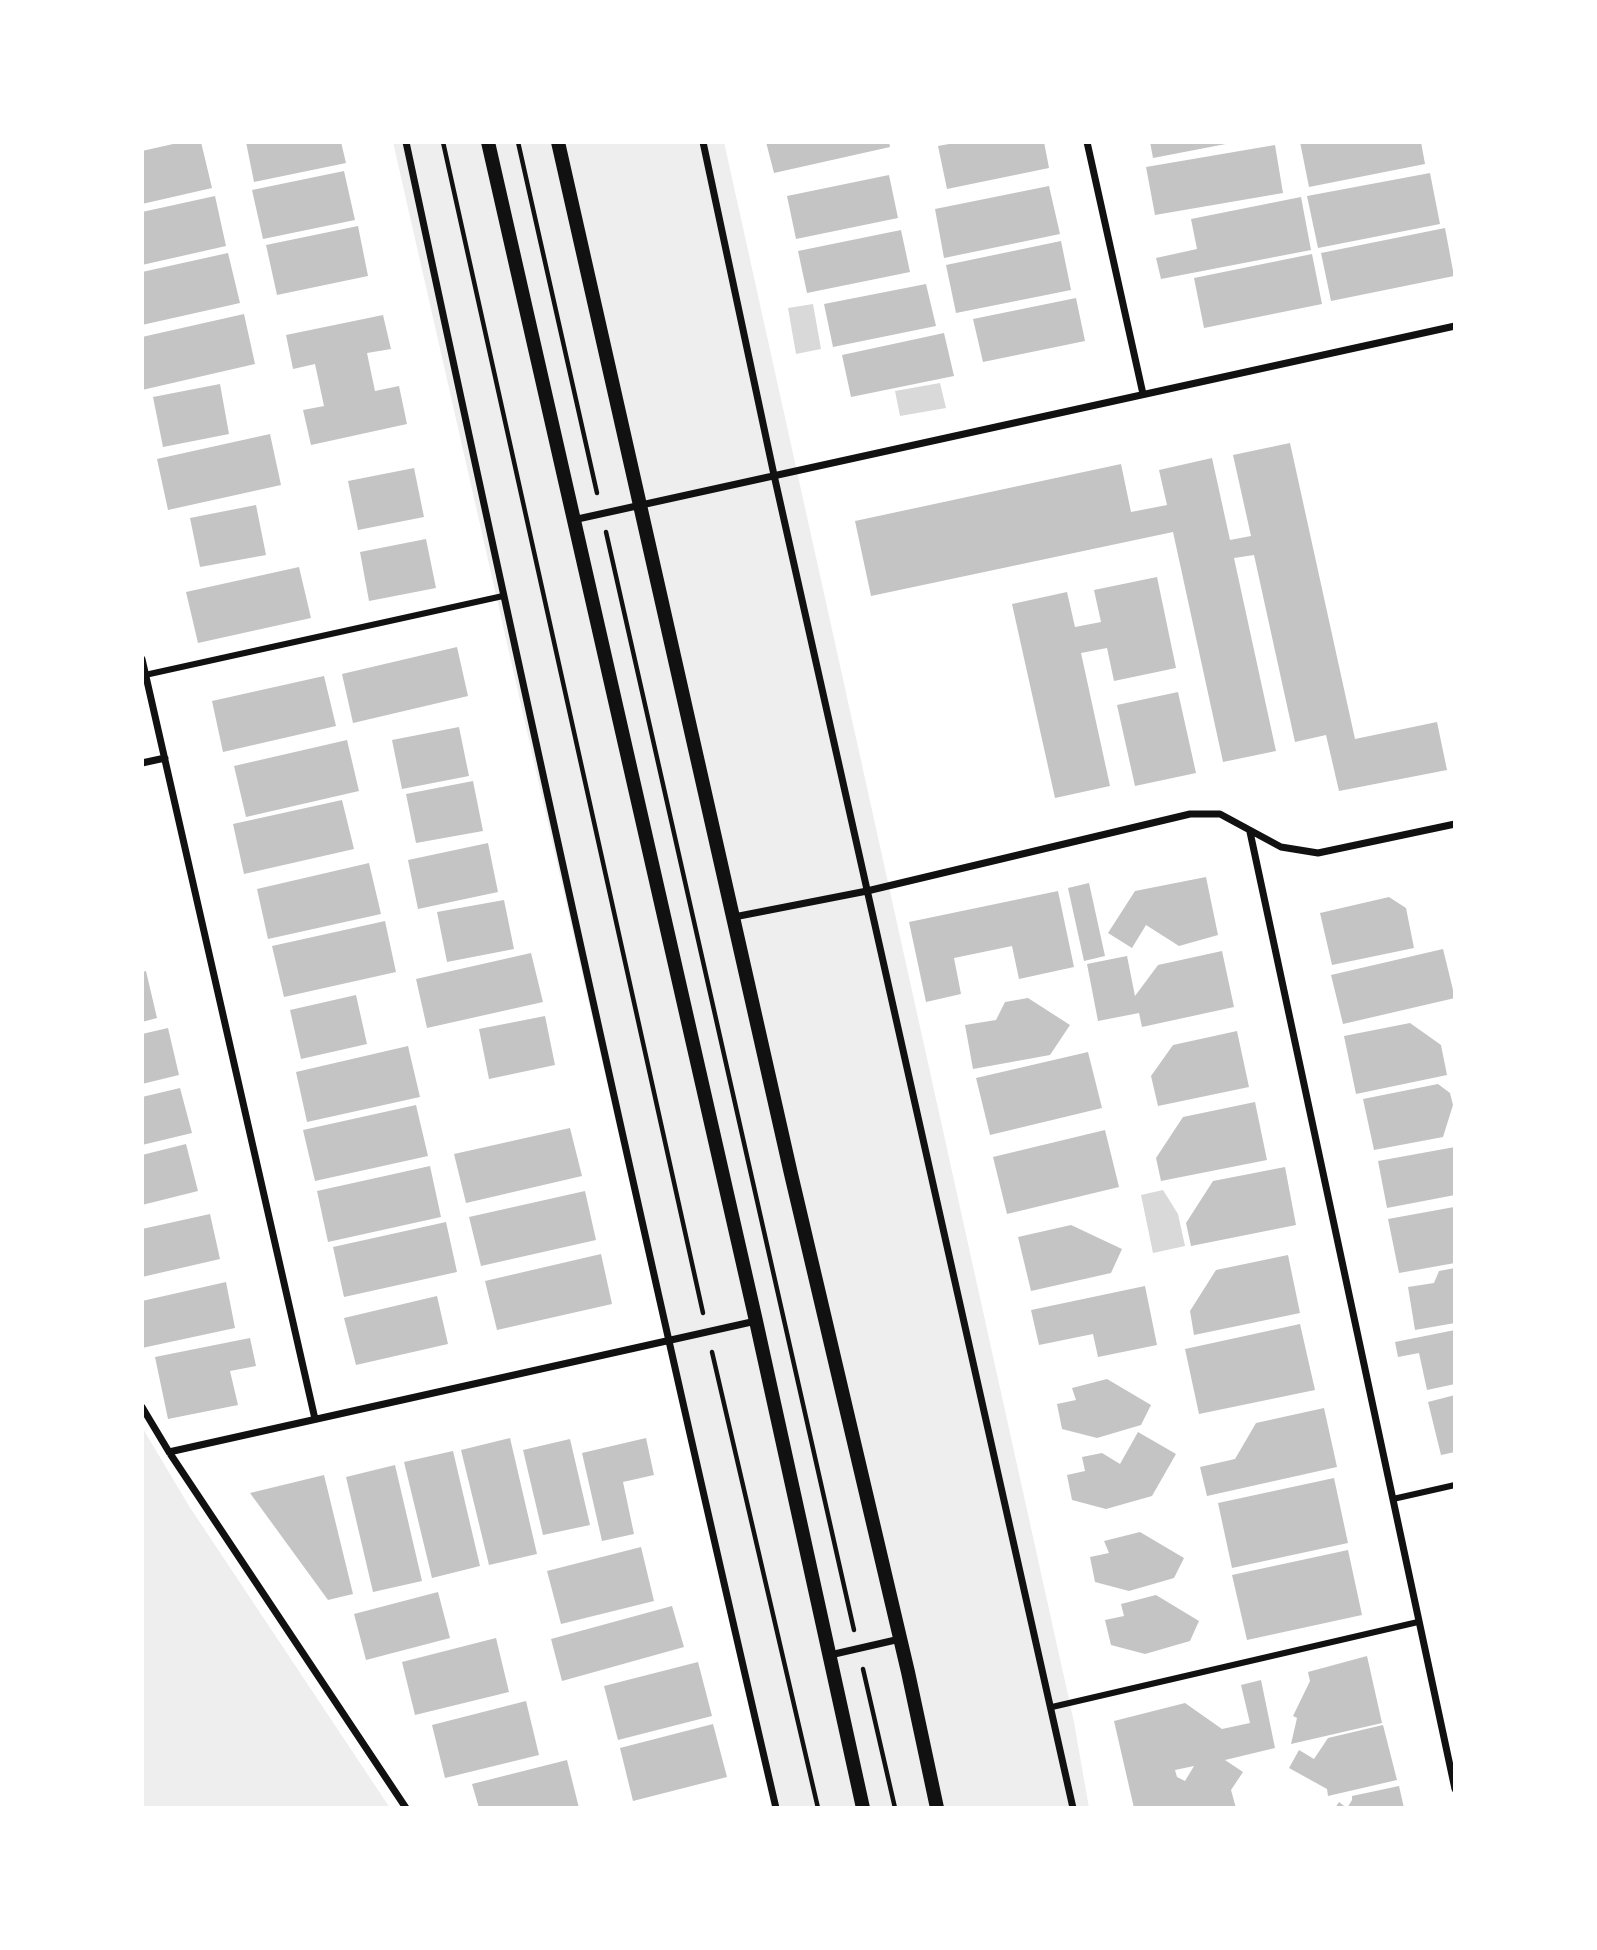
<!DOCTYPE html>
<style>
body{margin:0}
#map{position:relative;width:1597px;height:1950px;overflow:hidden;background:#fff;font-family:Poppins,sans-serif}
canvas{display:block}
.frame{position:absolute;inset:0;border:144px solid #fff;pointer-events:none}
</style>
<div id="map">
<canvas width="1597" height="1950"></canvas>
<div class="frame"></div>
</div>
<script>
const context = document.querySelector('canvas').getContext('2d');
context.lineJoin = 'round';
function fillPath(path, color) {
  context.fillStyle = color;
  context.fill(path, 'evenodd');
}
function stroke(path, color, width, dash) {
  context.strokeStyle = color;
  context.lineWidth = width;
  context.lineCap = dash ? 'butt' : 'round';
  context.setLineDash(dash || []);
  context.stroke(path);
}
fillPath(new Path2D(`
 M393,142h331l350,1580 15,86h-317z
 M142,1427l47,79 201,302h-248z`), '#eee');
fillPath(new Path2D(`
 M813,304l8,45 -25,5 -8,-46z
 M940,383l6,25 -46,8 -5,-25z
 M1163,1190l15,24 7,32 -32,7 -12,-58z`), '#d9d9d9');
fillPath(new Path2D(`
 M182,142h19l11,46 -70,16v-53z
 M246,142h95l5,21 -92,19z
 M766,142h123l1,5 -116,26z
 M960,142h84l5,26 -102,21 -9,-43z
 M1150,142h81v1l-78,15z
 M1300,142h121l4,22 -116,23z
 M1275,145l8,48 -128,22 -9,-48z
 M344,171l11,49 -92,19 -11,-49z
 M1430,173l10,51 -122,24 -11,-52z
 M889,175l9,43 -102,21 -9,-43z
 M1049,186l11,48 -116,24 -9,-49z
 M215,196l11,50 -84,19v-53z
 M1301,197l10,53 -150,29 -5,-21 41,-9 -6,-30z
 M358,226l10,50 -91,19 -11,-50z
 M1445,228l9,48 -123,25 -10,-48z
 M901,230l9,42 -103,21 -9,-42z
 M1061,241l10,49 -115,23 -10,-48z
 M228,253l12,50 -98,22v-53z
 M1312,254l10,50 -118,24 -10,-50z
 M926,284l10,42 -103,21 -9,-43z
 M1076,298l9,43 -102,21 -10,-43z
 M244,314l11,50 -113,26v-53z
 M383,315l8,34 -24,4 8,38 24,-5 8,38 -96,21 -8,-35 21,-4 -9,-42 -22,5 -7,-34z
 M944,333l10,43 -103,21 -9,-42z
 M220,384l9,50 -66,13 -10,-50z
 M270,434l11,51 -113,25 -11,-51z
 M1290,443l65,296 82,-17 10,48 -108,21 -13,-56 -31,7 -41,-187 -20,3 42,193 -53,11 -50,-230 -302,64 -16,-75 266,-57 10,48 36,-7 -8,-35 53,-12 18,82 21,-4 -18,-81z
 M414,468l10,49 -66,13 -10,-49z
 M256,505l10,50 -66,12 -10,-49z
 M426,539l10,49 -67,13 -9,-49z
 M299,567l12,51 -113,25 -12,-51z
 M1157,577l19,91 -62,13 -7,-33 -26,5 29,133 -55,12 -43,-194 55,-12 8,35 26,-5 -7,-32z
 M457,647l11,49 -115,27 -11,-49z
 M324,676l12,50 -113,26 -11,-51z
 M1178,692l18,81 -61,13 -18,-81z
 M459,727l10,49 -67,13 -10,-49z
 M347,740l12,51 -113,26 -12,-51z
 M473,781l10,50 -67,12 -10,-49z
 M342,800l12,49 -110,25 -11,-50z
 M488,843l10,49 -80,17 -10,-49z
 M369,863l12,51 -113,25 -11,-50z
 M1206,877l12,58 -39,11 -33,-21 -14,23 -24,-15 27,-42z
 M1089,883l16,73 -21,5 -16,-73z
 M1058,891l16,76 -55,12 -7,-33 -58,12 7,36 -35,8 -17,-80z
 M1389,897l17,11 8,40 -82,17 -12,-52z
 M504,900l10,49 -67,13 -10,-50z
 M385,921l11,51 -112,25 -12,-51z
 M1443,949l12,49 -112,26 -12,-49z
 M1222,951l12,56 -92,20 -3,-14 -41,8 -11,-57 40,-8 8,40 23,-31z
 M531,953l12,49 -116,26 -11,-49z
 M146,971l11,47 -15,4v-50z
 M356,995l11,49 -66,15 -11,-49z
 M1028,998l42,27 -20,30 -77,14 -8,-44 31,-5 9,-18z
 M545,1016l10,49 -66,14 -10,-50z
 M1410,1023l31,22 6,30 -91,19 -12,-58z
 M168,1028l11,47 -37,9v-50z
 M1237,1031l12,56 -91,19 -7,-30 22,-31z
 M408,1046l12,51 -113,25 -11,-50z
 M1088,1052l14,56 -112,27 -14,-57z
 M1438,1084l12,9 3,12 -10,32 -69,13 -11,-51z
 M180,1088l12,45 -50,12v-48z
 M1255,1102l12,58 -106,21 -5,-23 27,-41z
 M416,1105l12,51 -113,25 -12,-51z
 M570,1128l12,48 -116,27 -12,-49z
 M1105,1130l14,57 -112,27 -14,-57z
 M186,1144l12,47 -56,14v-50z
 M1455,1147v48l-68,13 -9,-47z
 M430,1166l11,51 -113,25 -11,-51z
 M1285,1167l11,58 -105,21 -5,-23 27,-42z
 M585,1191l11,49 -115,26 -12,-49z
 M1454,1207l1,56 -56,10 -11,-54z
 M210,1214l10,45 -78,18v-48z
 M446,1222l11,50 -113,25 -11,-50z
 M1071,1225l51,24 -11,24 -80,18 -13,-54z
 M601,1254l11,50 -115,26 -12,-49z
 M1288,1255l12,58 -106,22 -4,-24 26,-41z
 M1455,1268v55l-40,7 -7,-43 26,-4 5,-12z
 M226,1282l9,46 -93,20v-47z
 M1145,1286l12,59 -59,12 -5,-23 -54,11 -8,-35z
 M437,1296l11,48 -92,21 -12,-47z
 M1300,1324l15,66 -116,24 -14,-65z
 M1455,1330v54l-28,6 -8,-37 -21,4 -3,-15z
 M250,1338l6,28 -26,5 8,34 -70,14 -13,-62z
 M1107,1379l44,26 -10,20 -44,13 -35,-9 -5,-25 19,-4 -4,-12z
 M1455,1395v57l-14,3 -13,-53z
 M1324,1408l13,59 -130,29 -7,-29 35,-8 21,-36z
 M1138,1432l38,22 -24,42 -46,13 -34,-9 -5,-25 18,-4 -3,-14 20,-4 18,11z
 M510,1438l27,116 -48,11 -28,-115z
 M646,1438l8,37 -31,7 11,52 -32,7 -20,-88z
 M570,1439l20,86 -47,10 -20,-85z
 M453,1451l27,115 -48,12 -28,-116z
 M395,1465l27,116 -49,11 -27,-115z
 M324,1475l29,119 -25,6 -78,-107z
 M1334,1478l14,65 -116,25 -14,-65z
 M1140,1532l44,26 -10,20 -45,13 -34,-9 -5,-25 19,-4 -5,-12z
 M641,1547l13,54 -93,23 -14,-53z
 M1348,1550l14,65 -115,25 -15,-65z
 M438,1592l12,46 -84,22 -12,-46z
 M1156,1595l43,26 -9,20 -45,13 -34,-9 -6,-25 19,-4 -3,-12z
 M672,1606l12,41 -122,34 -11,-42z
 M496,1638l13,54 -94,23 -13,-53z
 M1367,1656l15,67 -91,21 6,-26 -4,-2 17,-35 -2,-9z
 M698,1662l14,54 -94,24 -14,-54z
 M1261,1680l14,68 -50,12 18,12 -12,18 5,18h-102l-20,-87 71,-18 37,26 28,-6 -9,-38zM1194,1766l-9,15 -8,-4 -2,-7z
 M526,1701l13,54 -94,23 -13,-53z
 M713,1724l14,53 -94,24 -13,-53z
 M1383,1725l14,55 -69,16 -1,-7 -38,-21 10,-18 15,9 14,-21z
 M567,1760l12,48h-100l-7,-24z
 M1399,1786l5,22h-69l4,-6 8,6 5,-8v-4z`), '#c4c4c4');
stroke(new Path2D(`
 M443,142l260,1171
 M518,142l79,351
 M606,532l248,1098
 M712,1352l106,456
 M863,1669l32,139`), '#111', 4.5);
stroke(new Path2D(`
 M145,675l358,-79
 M1393,1499l62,-14
 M1052,1707l366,-85`), '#111', 6);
stroke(new Path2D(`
 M406,142c119,556 241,1112 370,1666
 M703,142l71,333 299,1333
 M1087,142l56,252
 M573,520l882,-194
 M142,659l173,760
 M142,763l23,-5
 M1250,832l205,957
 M734,917l133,-26 323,-77h30l61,33 37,6 137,-29
 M142,1407l27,45 237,356
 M169,1452l587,-131
 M830,1655l70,-16`), '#111', 7);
stroke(new Path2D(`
 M488,142l268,1179 107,487
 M558,142l233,1032 117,498 29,136`), '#111', 14);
</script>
